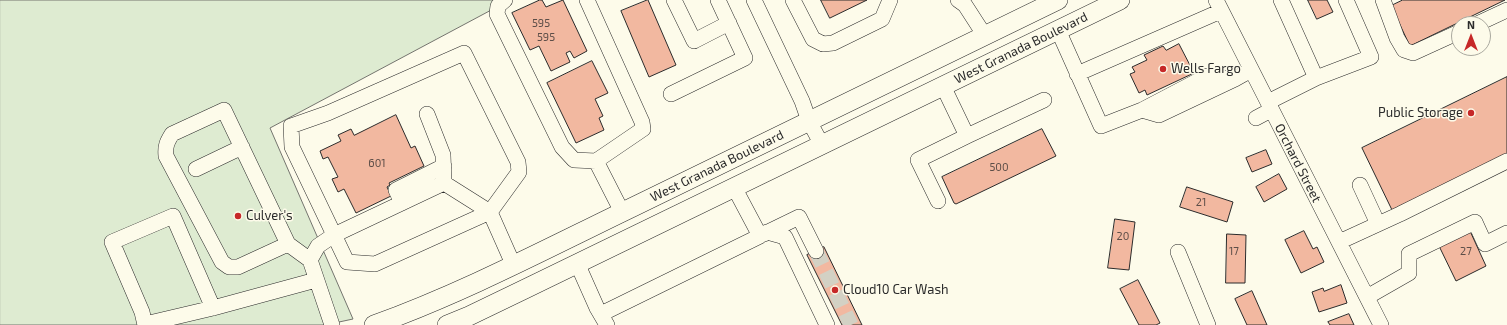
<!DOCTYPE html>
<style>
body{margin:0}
#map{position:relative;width:1507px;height:325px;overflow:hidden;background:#fdfbea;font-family:"Exo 2",sans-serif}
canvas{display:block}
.north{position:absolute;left:1451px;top:16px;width:40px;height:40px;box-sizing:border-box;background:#fdfbea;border:1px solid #a9a89e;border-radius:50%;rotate:0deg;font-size:11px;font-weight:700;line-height:16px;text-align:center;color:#2b2b2b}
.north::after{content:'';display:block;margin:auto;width:14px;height:18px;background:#c62828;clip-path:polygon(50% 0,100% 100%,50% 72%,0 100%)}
</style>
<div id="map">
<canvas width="1507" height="325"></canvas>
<div class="north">N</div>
</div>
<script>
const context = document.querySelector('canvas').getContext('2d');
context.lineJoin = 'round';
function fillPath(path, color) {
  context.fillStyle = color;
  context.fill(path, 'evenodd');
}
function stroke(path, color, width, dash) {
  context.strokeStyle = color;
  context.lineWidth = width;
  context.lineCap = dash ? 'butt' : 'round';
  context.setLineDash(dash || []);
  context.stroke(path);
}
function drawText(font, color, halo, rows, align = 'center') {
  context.font = font + ' "Exo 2",sans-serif';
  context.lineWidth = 3;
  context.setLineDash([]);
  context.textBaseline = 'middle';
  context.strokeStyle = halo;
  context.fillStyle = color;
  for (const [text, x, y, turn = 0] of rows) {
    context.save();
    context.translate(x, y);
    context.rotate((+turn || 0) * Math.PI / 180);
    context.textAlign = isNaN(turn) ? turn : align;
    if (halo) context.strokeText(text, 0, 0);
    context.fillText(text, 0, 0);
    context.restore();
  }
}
const green = new Path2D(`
 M0,0h510l-240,128 83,191 -28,6h-325z`);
fillPath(green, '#deebd1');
stroke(green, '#74746e', 1);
const building = new Path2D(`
 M540,0h2l4,7 17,-7 24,51 -13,7 -4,-7 -4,2 4,9 -19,9 -12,-25 -9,4 -18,-37z
 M648,0l28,65 -27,12 -28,-66z
 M821,0h46l-37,18z
 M1308,0h19l6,12 -16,7z
 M1403,0h102l-95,46 -19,-40z
 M1179,44l15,29 -47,22 -2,-5 -6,3 -9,-19 5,-2 -3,-5 15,-7 -3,-5 19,-9 3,4z
 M592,61l16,32 -13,6 8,17 -4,2 5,12 -28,13 -29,-60z
 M1507,77v77l-115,56 -30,-62z
 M396,115l15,33 4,-2 9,20 -35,17 1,2 -3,2 4,9 -35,17 -12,-24 -6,3 -6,-13 6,-2 -10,-20 -5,2 -3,-8 21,-10 -3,-6 13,-6 3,6z
 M1042,129l14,27 -100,48 -2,-1 -12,-26z
 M1266,150l6,14 -20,8 -6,-14z
 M1279,174l8,15 -23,13 -8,-15z
 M1187,187l46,15 -6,20 -47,-15z
 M1115,219l20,3 -6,48 -21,-2z
 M1304,231l9,18 4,-2 7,15 -23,11 -16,-33z
 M1470,231l16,35 -30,15 -17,-35z
 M1227,234l19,1 -1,48h-19z
 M824,247l38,78h-20l-35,-70z
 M1138,280l22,43 -4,2h-17l-19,-36z
 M1341,285l6,18 -28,9 -7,-20 11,-4 1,3z
 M1252,291l15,34h-20l-12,-26z
 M1349,314l5,11h-24l-2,-3z`);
fillPath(building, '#f2b8a0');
stroke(building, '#2b2b2b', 1);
stroke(new Path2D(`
 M816,251l35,74`), '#d3d1c4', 15, [15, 8]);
const minor = new Path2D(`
 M505,0l-7,6 -1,8 65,133 12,13 22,1 47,-32 -1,-7 -55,-122
 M674,0l20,41 35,-18
 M754,0l48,101 7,20 13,24
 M793,0l20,39 10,5 10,-1 49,-24 8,-19
 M958,0l7,5 20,31
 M1216,0l165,325
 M1281,0l35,78
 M1383,0l14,38 7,12 9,3 46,-21
 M1477,24l30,-14
 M1058,30l43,96 41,-16 17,5 76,-36 16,-9
 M464,53l54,109 1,10 -29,40 -115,52 -28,-2 -55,-115 -1,-21 37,-13z
 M1077,74l144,-63
 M671,94l74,-36 -27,-58
 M1268,102l48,-24 55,-21 -25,-57
 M1142,110l65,-34 27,3
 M427,114l16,41 1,28
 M1256,118l15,-8
 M967,136l77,-36
 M596,161l26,51
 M196,169l46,-22
 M1360,185l18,39
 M938,201l-20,-41 49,-24 -24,-50
 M402,203l-6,-13 48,-24
 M767,232l18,5 42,88
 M764,234l35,-17 17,34
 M1339,242l61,-28 107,-53
 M288,244l-50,23h-9l-7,-5 -56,-106c-1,-10 1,-14 6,-22l52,-24 64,134 22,16
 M1178,252l30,73
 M577,263l20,45 10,17
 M1367,297l42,-24v-19l66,-32 10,22 22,-11
 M601,314l159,-78 -26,-49
 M145,324l68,-16 103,-28
 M145,325l-3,-13 -30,-70 61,-26 40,92
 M332,325l-22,-65 8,-14 16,-11 110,-52 46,29 23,52`);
const major = new Path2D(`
 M374,325c89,-32 174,-77 259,-118 142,-69 283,-138 425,-207
 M447,325l22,-9 56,-27 595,-289`);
stroke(minor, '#2b2b2b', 16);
stroke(major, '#2b2b2b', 20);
stroke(minor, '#fdfbea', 15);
stroke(major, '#fdfbea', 19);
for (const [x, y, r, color] of [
 [1163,69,4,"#c62828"],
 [1471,113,4,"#c62828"],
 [238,216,4,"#c62828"],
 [835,290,4,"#c62828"]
]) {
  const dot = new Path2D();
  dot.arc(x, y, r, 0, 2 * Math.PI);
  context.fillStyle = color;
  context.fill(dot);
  stroke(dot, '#fdfbea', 1.5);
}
drawText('11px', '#5d4e48', null, [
 ["595",541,23],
 ["595",546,37],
 ["601",377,163],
 ["500",999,167],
 ["21",1201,202],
 ["20",1123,236],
 ["17",1234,251],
 ["27",1466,251]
]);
drawText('13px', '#2b2b2b', '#fdfbea', [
 ["West Granada Boulevard",1021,48,-26],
 ["Orchard Street",1298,163,63],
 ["West Granada Boulevard",717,166,-26]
]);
drawText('13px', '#2b2b2b', '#fdfbea', [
 ["Wells Fargo",1171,69],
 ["Public Storage",1463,113,"right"],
 ["Culver's",246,216],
 ["Cloud10 Car Wash",843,290]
], 'left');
</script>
